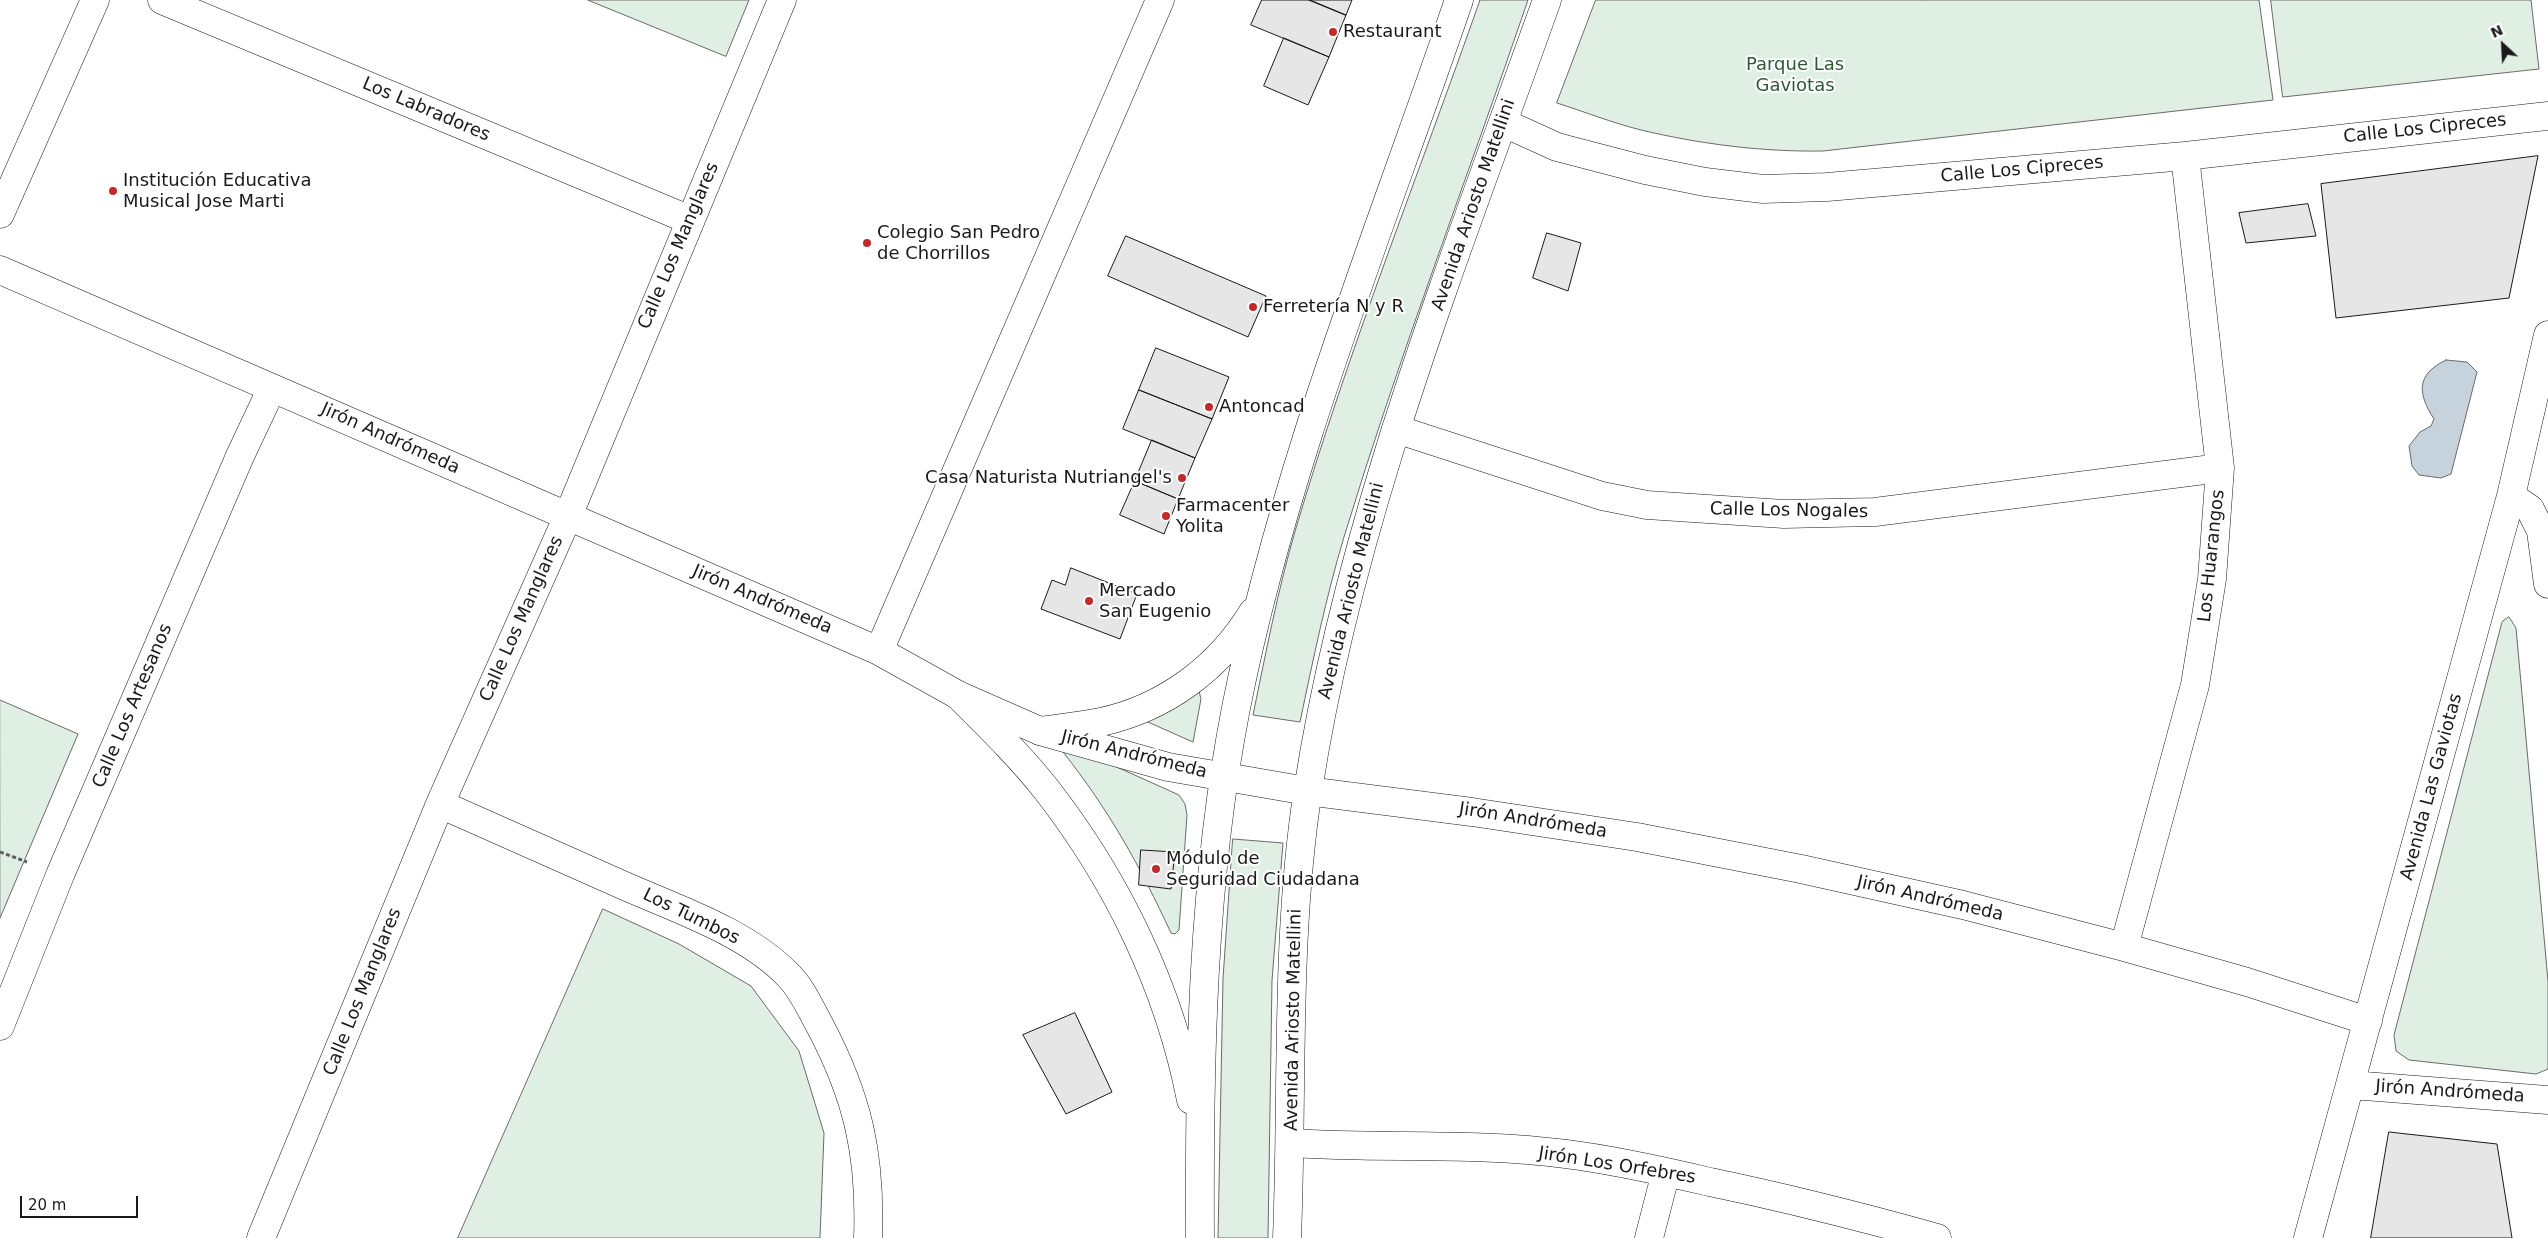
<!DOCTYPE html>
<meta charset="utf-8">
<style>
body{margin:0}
#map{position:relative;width:2548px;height:1238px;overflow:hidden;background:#fff;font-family:"DejaVu Sans",sans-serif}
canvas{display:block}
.north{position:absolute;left:2478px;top:20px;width:50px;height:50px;-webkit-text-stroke:4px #fff;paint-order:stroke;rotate:335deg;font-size:14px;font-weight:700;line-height:20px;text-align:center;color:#1a1a1a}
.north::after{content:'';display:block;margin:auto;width:18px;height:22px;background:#1a1a1a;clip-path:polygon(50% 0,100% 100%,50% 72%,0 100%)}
.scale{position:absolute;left:20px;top:1196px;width:118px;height:22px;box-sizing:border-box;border:2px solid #1a1a1a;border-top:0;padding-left:6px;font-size:15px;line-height:18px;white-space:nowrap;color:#1a1a1a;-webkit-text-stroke:4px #fff;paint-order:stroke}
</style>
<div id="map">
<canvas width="2548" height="1238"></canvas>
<div class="north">N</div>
<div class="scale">20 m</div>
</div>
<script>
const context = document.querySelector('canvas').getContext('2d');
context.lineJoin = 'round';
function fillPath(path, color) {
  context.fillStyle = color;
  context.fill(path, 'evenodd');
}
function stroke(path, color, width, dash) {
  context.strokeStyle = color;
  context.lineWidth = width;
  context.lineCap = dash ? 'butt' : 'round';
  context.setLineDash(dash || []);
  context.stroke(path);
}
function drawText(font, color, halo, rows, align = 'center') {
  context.font = font + ' "DejaVu Sans",sans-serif';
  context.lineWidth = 4;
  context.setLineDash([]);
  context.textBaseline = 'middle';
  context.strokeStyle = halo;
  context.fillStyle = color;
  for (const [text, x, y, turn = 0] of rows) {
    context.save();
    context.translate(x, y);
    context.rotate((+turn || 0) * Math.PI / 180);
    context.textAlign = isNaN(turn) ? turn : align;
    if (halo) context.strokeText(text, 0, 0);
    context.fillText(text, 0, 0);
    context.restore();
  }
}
const green = new Path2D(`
 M588,0h161l-23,56z
 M1480,0h48c-61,179 -129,356 -184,537 -18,60 -31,123 -44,185l-47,-7c13,-63 25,-126 43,-187 53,-179 122,-352 184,-528z
 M1596,0h663l14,100 -450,51c-61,1 -123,-7 -182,-21 -28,-7 -56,-18 -84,-27z
 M2271,0h260l8,69 -256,28z
 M2509,617l7,11 32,353v88l-12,5 -127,-14 -13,-9 -2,-16 108,-413z
 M1199,691l2,8 -8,43 -61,-27z
 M0,700l78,34 -78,184z
 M1068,745l111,50 6,9 2,11 -8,115 -4,4 -4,-1c-31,-67 -62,-123 -108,-181l1,-5z
 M1233,839l50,4 -11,137 -4,258h-50l5,-259z
 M603,909l76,35 72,42 48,65 25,82 -4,105h-362z`);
fillPath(green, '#e0efe3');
stroke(green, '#6a6a6a', 1);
const water = new Path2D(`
 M2446,360l21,2 10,10 -26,102 -10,4 -22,-3 -7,-9 -3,-20 11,-14 11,-6 3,-7c-16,-25 -19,-44 12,-59z`);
fillPath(water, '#c6d2dc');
stroke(water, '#6a6a6a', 1);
const building = new Path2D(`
 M1262,0h48l36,15 -17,42 -78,-32z
 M1309,0h43l-6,15z
 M1284,38l45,19 -21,48 -44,-19z
 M2538,156l-29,142 -173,20 -15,-134z
 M2308,204l8,32 -70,7 -7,-30z
 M1547,233l34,10 -13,48 -35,-13z
 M1126,236l140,60 -18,41 -140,-61z
 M1156,348l73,29 -17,42 -73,-29z
 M1139,390l73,29 -17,39 -72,-29z
 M1152,440l43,18 -17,41 -43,-18z
 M1135,481l43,18 -14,35 -44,-19z
 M1071,568l66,26 -17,45 -79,-30 11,-29 13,5z
 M1141,850l34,2 -4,37 -32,-4z
 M1075,1013l37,79 -46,22 -43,-79z
 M2389,1132l108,12 15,94h-141z`);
fillPath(building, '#e6e6e6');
stroke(building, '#1a1a1a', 1);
const minor = new Path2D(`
 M162,0l528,220
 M1504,123l53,24 88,23 60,12 58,7 64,-2 358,-31 363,-40
 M0,214l95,-214
 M0,270l879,381 79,44 82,36 128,36 139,24 165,21 165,25 164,32 162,36 161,42 123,35 121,39
 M1396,429l206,67 45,9 137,9 91,-2 345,-44
 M2511,496l19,13 11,22 7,53
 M879,651l281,-651
 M440,804c63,28 125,56 187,83 53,23 121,46 162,89 13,13 21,32 30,48 39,73 52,131 49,214
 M2124,947l71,-262 17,-106 8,-111 -35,-312
 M0,1026l60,-151 180,-419 32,-68
 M2351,1085l197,15
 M1290,1143c92,6 185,-1 276,11 48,6 97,17 144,28 77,16 152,35 227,56
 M261,1238l179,-434 128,-288 214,-516
 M1649,1238l17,-66
 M2308,1238l203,-742 37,-161`);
const major = new Path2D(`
 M958,695c30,30 61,60 88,94 71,91 123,198 145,311
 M1040,731c20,-3 41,-5 61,-9 64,-14 118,-54 152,-110
 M1200,1238c-1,-176 2,-356 36,-530 48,-243 143,-474 223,-708
 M1287,1238c6,-149 -2,-300 21,-448 42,-273 147,-531 239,-790`);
stroke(minor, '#1a1a1a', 29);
stroke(major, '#1a1a1a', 29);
stroke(new Path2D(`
 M0,852l27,10`), '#5f5f5f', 3, [4, 2.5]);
stroke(minor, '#fff', 28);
stroke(major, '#fff', 28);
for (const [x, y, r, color] of [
 [1333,32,5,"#c62828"],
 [113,191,5,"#c62828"],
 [867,243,5,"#c62828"],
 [1253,307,5,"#c62828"],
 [1209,407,5,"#c62828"],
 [1182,478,5,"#c62828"],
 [1166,516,5,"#c62828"],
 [1089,601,5,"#c62828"],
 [1156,869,5,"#c62828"]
]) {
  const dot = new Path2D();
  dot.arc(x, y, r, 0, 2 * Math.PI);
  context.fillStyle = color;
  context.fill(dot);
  stroke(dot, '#fff', 2);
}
drawText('18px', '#1a1a1a', '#fff', [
 ["Restaurant",1343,32],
 ["Institución Educativa",123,181],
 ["Musical Jose Marti",123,202],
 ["Colegio San Pedro",877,233],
 ["de Chorrillos",877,254],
 ["Ferretería N y R",1263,307],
 ["Antoncad",1219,407],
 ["Casa Naturista Nutriangel's",1172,478,"right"],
 ["Farmacenter",1176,506],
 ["Yolita",1176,527],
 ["Mercado",1099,591],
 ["San Eugenio",1099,612],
 ["Módulo de",1166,859],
 ["Seguridad Ciudadana",1166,880]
], 'left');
drawText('18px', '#2b5a34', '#fff', [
 ["Parque Las",1795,65],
 ["Gaviotas",1795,86]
]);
drawText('18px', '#1a1a1a', '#fff', [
 ["Los Labradores",426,110,23],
 ["Calle Los Cipreces",2425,129,-6],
 ["Calle Los Cipreces",2022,170,-5],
 ["Avenida Ariosto Matellini",1474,205,-71],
 ["Calle Los Manglares",679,246,-67],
 ["Jirón Andrómeda",390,439,24],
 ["Calle Los Nogales",1789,511,1],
 ["Los Huarangos",2212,556,-84],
 ["Avenida Ariosto Matellini",1352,591,-76],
 ["Jirón Andrómeda",762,600,23],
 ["Calle Los Manglares",522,619,-66],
 ["Calle Los Artesanos",133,706,-67],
 ["Jirón Andrómeda",1134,755,14],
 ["Avenida Las Gaviotas",2432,787,-75],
 ["Jirón Andrómeda",1533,821,9],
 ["Jirón Andrómeda",1930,899,13],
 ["Los Tumbos",691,917,26],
 ["Calle Los Manglares",363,992,-68],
 ["Avenida Ariosto Matellini",1294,1020,-89],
 ["Jirón Andrómeda",2450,1092,4],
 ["Jirón Los Orfebres",1617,1166,9]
]);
</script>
